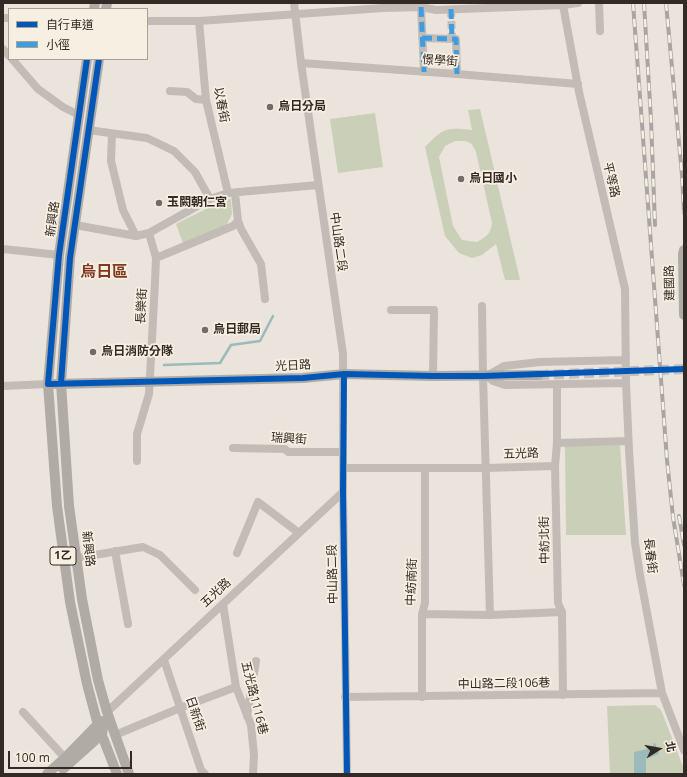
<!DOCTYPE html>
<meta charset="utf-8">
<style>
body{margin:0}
#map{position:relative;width:687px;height:777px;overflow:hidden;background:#eae4dd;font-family:"Open Sans","Noto Sans TC",sans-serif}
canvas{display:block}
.frame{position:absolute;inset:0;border:4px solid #332a25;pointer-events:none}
.legend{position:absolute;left:8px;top:8px;width:140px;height:52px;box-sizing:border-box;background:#f8efe3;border:1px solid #a9a097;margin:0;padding:5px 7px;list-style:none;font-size:12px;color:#332a25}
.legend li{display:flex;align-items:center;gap:8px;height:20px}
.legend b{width:20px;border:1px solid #a9a097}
.north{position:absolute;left:639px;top:729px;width:40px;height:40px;-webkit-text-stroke:3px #f8efe3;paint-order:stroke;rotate:79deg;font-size:11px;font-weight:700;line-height:16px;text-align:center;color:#332a25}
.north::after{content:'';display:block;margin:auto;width:14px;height:18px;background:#332a25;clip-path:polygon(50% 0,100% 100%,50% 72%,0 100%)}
.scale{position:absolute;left:8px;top:751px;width:124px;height:18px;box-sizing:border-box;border:2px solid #332a25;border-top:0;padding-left:5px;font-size:12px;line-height:14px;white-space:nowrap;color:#332a25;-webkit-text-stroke:3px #f8efe3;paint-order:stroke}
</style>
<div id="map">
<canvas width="687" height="777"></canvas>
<div class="frame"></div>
<ul class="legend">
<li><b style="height:5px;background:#0057b8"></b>自行車道</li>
<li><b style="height:5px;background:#3e9ce0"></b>小徑</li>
</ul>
<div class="north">北</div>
<div class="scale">100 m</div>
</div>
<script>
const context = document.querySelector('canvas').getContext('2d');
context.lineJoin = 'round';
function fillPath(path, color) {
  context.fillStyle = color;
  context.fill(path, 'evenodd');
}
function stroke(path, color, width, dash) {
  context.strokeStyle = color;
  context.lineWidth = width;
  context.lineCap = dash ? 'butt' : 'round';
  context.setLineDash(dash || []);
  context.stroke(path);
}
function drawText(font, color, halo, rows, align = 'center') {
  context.font = font + ' "Open Sans","Noto Sans TC",sans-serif';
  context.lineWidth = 3.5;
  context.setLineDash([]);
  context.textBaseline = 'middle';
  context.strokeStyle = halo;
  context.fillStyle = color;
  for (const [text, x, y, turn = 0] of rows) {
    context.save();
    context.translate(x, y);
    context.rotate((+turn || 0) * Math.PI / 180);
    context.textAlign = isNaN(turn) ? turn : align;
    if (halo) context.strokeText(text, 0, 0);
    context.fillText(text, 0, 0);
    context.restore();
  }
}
fillPath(new Path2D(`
 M480,109l40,171h-15l-9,-36 -14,11 -10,3 -13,-5 -14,-17 -20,-89c19,-19 20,-20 47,-17l-4,-20zM455,141c13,0 16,-1 21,11l16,71c-2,12 -5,13 -15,19l-15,-2 -9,-14 -14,-69 6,-11z
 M375,113l8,54 -45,6 -8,-54z
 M231,199l1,15 -6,12 -43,17 -7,-19 36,-18 5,-4z
 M620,445l6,90h-60l-1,-89z
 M655,705l6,5 23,59v5h-74l-3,-68z`), '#cacfb7');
fillPath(new Path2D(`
 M654,743h1l4,11 -13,5v15h-12v-22l18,-4z`), '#9ababb');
stroke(new Path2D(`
 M164,365l56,-2 11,-18 29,-4 13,-25`), '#9ababb', 2.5);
stroke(new Path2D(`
 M451,9l1,30`), '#c5bfb8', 8, [8, 4]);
stroke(new Path2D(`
 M539,375l145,-6`), '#c5bfb8', 10, [10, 5]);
stroke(new Path2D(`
 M294,3l7,60 42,291v138l4,282
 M599,3l1,28
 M563,5l16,87 46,197 1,94 3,67 6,93 5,32 22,118 22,57
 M421,7l3,65
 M3,18h6
 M147,21h52l184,-13 38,-1 15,3 127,-5 15,-2
 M199,21l7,79 22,93
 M422,38l34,1 1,35
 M3,49l6,7
 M12,59l26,30 25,18 16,8
 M301,63l156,11 121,10
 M170,91l17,1 9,7 10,1
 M88,130l59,8 27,13 21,21 15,27
 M112,134l-1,27 12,49 13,26
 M238,221l3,8 20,35 4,35
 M75,225l61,11 13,-3 61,-34 18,-6 90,-8
 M3,249l56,6
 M156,258l77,-32 5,-5 -3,-28
 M482,306l1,70 7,239
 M391,310h43l-1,66
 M625,360l-85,2 -36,4 -17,10 6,5 12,4 121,-2
 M557,384v59l-2,23 3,137 4,9 1,83
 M3,386l45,-2
 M557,443l71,-2
 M233,448l52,1 3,3h55
 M137,461v-27l12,-40 6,-112 1,-24 -7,-25
 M343,468h143l69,-2
 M115,551l13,73
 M237,553l21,-51 41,31
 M76,558l67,-11 17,8 35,35
 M223,604l13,83 15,38 3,30 -1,19
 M422,614l68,1 72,-3
 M164,660l37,110 4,4
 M345,697l317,-4
 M422,697v-83l3,-11v-135
 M23,712l42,46
 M107,712l236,-220
 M247,716l9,-55
 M115,735l65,-27 56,-21`), '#c3bcb6', 8);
stroke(new Path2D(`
 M94,9l1,-6
 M106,9l1,-6
 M87,59l-28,196 -11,129 9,122 13,96 17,82 11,41 19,49
 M99,59l-29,199 -9,125 8,123 13,93 16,81 9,32 22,62
 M684,250l-1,4 1,61
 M55,384l248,-6 41,-4 89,2 106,-1
 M63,769l39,-35 1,-6
 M47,774l18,-16 36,-37`), '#b1aba6', 10);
const rail = new Path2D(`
 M633,3l34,457 6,57 11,68
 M644,3l7,117 4,105
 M666,3l16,172 2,38
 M679,516l5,29`);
stroke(rail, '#aaa5a1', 4);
stroke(rail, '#f8efe3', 2.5, [8]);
stroke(new Path2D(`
 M421,7l3,65
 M451,9l1,30
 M422,38l34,1 1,35`), '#3e9ce0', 5, [10, 5]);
stroke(new Path2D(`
 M87,59l-28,196 -11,129 255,-6 41,-4 89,2h50l201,-7
 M344,374l-1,118 4,282
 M61,383l9,-125 29,-199`), '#0057b8', 6);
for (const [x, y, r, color] of [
 [270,107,4,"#736b65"],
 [461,179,4,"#736b65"],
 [159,203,4,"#736b65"],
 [205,330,4,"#736b65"],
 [93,352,4,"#736b65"]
]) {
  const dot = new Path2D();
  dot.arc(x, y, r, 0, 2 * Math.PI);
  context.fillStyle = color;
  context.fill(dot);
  stroke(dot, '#f8efe3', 1.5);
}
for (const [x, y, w] of [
 [63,556,26]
]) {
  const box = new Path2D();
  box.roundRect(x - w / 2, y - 9, w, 18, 3);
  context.fillStyle = '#f8efe3';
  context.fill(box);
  stroke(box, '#332a25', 1);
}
drawText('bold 11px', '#332a25', null, [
 ["1乙",63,556]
]);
drawText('12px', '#332a25', '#f8efe3', [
 ["憬學街",440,61,4],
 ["以春街",221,105,79],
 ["平等路",611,180,77],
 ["新興路",53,219,-82],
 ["中山路二段",338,242,82],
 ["建國路",670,283,-91],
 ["長樂街",142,306,-87],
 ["光日路",293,366,-3],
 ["瑞興街",289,439,4],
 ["五光路",521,454,-2],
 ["中紡北街",545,540,-91],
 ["新興路",88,549,83],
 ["長春街",650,556,83],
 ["中山路二段",333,574,-91],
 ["中紡南街",412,582,-88],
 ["五光路",216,593,-43],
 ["中山路二段106巷",504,684,-1],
 ["五光路1116巷",254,698,76],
 ["日新街",195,714,71]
]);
drawText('bold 12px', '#332a25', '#f8efe3', [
 ["烏日分局",278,107],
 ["烏日國小",469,179],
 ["玉闕朝仁宮",167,203],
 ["烏日郵局",213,330],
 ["烏日消防分隊",101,352]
], 'left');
drawText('bold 16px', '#7f3a20', '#f8efe3', [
 ["烏日區",104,272]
]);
</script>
